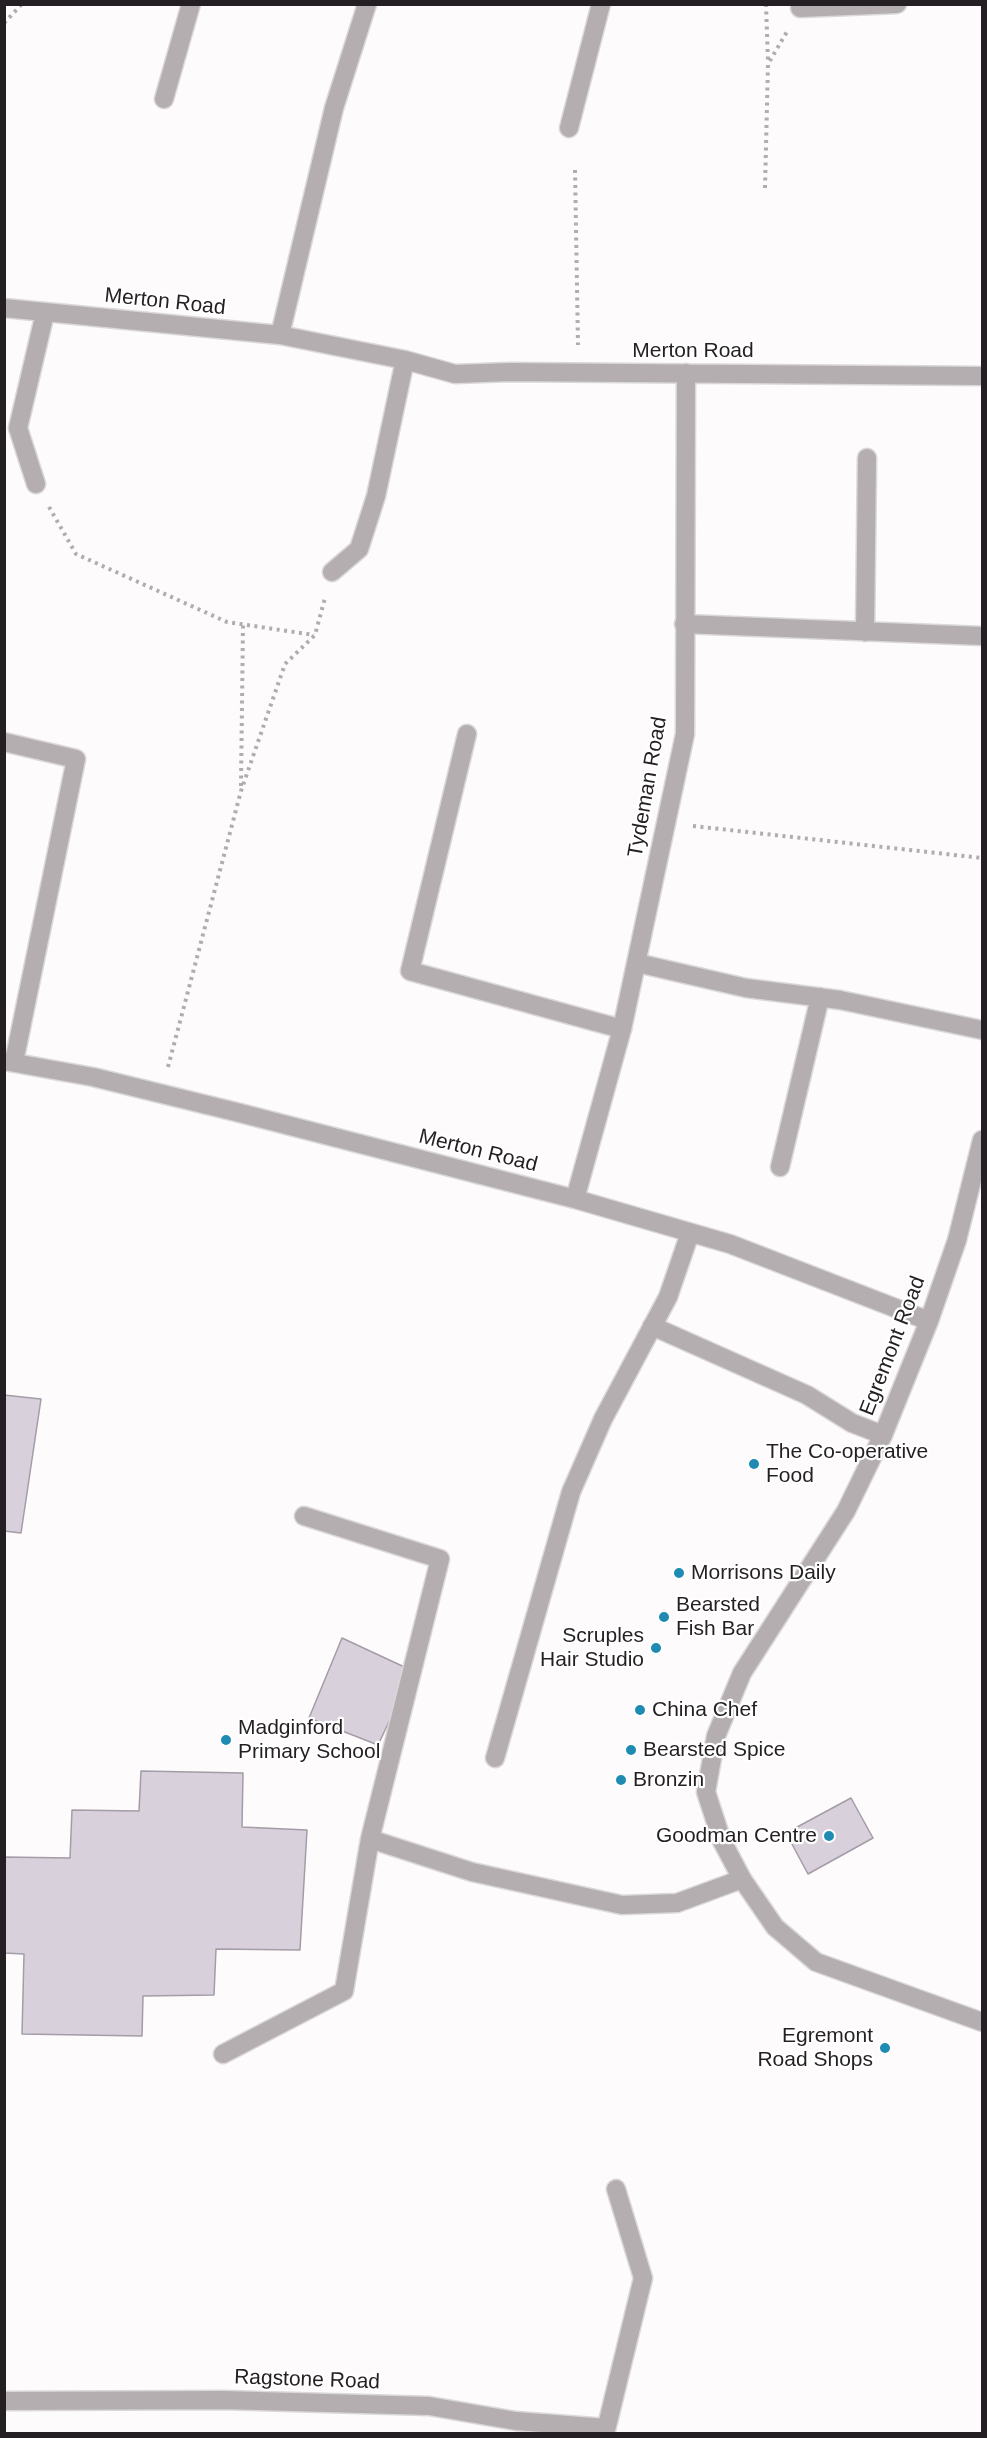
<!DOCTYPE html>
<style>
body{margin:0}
#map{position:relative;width:987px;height:2438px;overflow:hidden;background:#fdfbfc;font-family:Helvetica,sans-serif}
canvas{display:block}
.frame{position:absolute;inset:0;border:6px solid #231f22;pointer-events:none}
</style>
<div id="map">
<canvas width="987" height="2438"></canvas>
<div class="frame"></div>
</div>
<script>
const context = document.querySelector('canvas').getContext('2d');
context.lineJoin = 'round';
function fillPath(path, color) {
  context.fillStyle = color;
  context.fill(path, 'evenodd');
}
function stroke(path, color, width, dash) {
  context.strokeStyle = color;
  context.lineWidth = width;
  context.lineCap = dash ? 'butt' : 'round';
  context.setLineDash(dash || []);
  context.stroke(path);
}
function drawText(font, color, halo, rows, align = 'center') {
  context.font = font + ' Helvetica,sans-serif';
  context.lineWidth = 4.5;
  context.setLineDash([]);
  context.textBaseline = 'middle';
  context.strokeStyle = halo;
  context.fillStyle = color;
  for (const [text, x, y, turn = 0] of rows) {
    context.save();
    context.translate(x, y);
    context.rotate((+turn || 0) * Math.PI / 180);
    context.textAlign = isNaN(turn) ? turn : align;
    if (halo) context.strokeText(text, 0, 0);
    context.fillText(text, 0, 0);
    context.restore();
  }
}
const building = new Path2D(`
 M4,1395l37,4 -20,134 -17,-2z
 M342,1638l71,33 -35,74 -69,-27z
 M141,1771l102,2 -1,54 65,3 -7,120 -84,-1 -2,46 -71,1 -1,40 -120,-2 2,-80 -20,-1v-96l66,1 2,-48 67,1z
 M851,1798l22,40 -65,36 -22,-41z`);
fillPath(building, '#d8d0db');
stroke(building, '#a49ca6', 1.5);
const service = new Path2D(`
 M164,99l27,-95
 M569,128l32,-124
 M684,624l298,12
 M865,632l2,-174
 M467,734l-57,237 212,58
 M4,742l72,17 -62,303
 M637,963l109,25 94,12 142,30
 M780,1167l40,-170
 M652,1326l155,69 45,28 31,12
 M304,1516l136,43 -70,280 102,33 150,33 55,-2 65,-24
 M495,1758l76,-266 32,-73 65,-122 22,-64
 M223,2054l121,-63 26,-152`);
const minor = new Path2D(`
 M800,8l97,-4
 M4,308l276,27 125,25 50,14 55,-2 472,4
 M280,335l54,-227 33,-104
 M36,484l-18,-56 27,-115
 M332,572l27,-23 17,-53 29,-136
 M4,1061l89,16 143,35 339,87 155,45 199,77
 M982,1140l-25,100 -28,81 -46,114 -37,76 -104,162 -26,63 -10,56 16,49 20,38 33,48 41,35 166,60
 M575,1199l47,-170 63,-295 1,-361
 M4,2401l220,-1 205,6 87,15 90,7
 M605,2434l38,-156 -27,-89`);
stroke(service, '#dad8d9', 21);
stroke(minor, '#dad8d9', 21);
stroke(new Path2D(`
 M766,4l2,57
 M4,23l18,-19
 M575,170l3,175
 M765,188l3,-124 20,-34
 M49,507l27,47 151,68 87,13
 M241,786l2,-162
 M693,826l289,32
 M168,1067l73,-276 44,-127 30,-29 10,-37`), '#afadae', 4, [3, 4.5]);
stroke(service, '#b5aeb0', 18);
stroke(minor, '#b5aeb0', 18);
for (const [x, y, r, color] of [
 [754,1464,6,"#1f8bb2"],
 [679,1573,6,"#1f8bb2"],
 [664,1617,6,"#1f8bb2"],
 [656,1648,6,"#1f8bb2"],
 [640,1710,6,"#1f8bb2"],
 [226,1740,6,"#1f8bb2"],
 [631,1750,6,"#1f8bb2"],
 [621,1780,6,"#1f8bb2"],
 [829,1836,6,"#1f8bb2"],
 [885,2048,6,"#1f8bb2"]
]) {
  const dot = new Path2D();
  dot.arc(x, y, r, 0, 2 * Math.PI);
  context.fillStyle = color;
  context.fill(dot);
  stroke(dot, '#fff', 2);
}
drawText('21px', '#231f22', '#fff', [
 ["Merton Road",165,302,6],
 ["Merton Road",693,351],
 ["Tydeman Road",648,787,-80],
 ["Merton Road",478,1151,14],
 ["Egremont Road",893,1346,-69],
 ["Ragstone Road",307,2380,2]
]);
drawText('21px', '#231f22', '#fff', [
 ["The Co-operative",766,1452],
 ["Food",766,1476],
 ["Morrisons Daily",691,1573],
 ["Bearsted",676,1605],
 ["Fish Bar",676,1629],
 ["Scruples",644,1636,"right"],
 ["Hair Studio",644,1660,"right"],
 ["China Chef",652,1710],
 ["Madginford",238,1728],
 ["Primary School",238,1752],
 ["Bearsted Spice",643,1750],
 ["Bronzin",633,1780],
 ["Goodman Centre",817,1836,"right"],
 ["Egremont",873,2036,"right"],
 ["Road Shops",873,2060,"right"]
], 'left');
</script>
